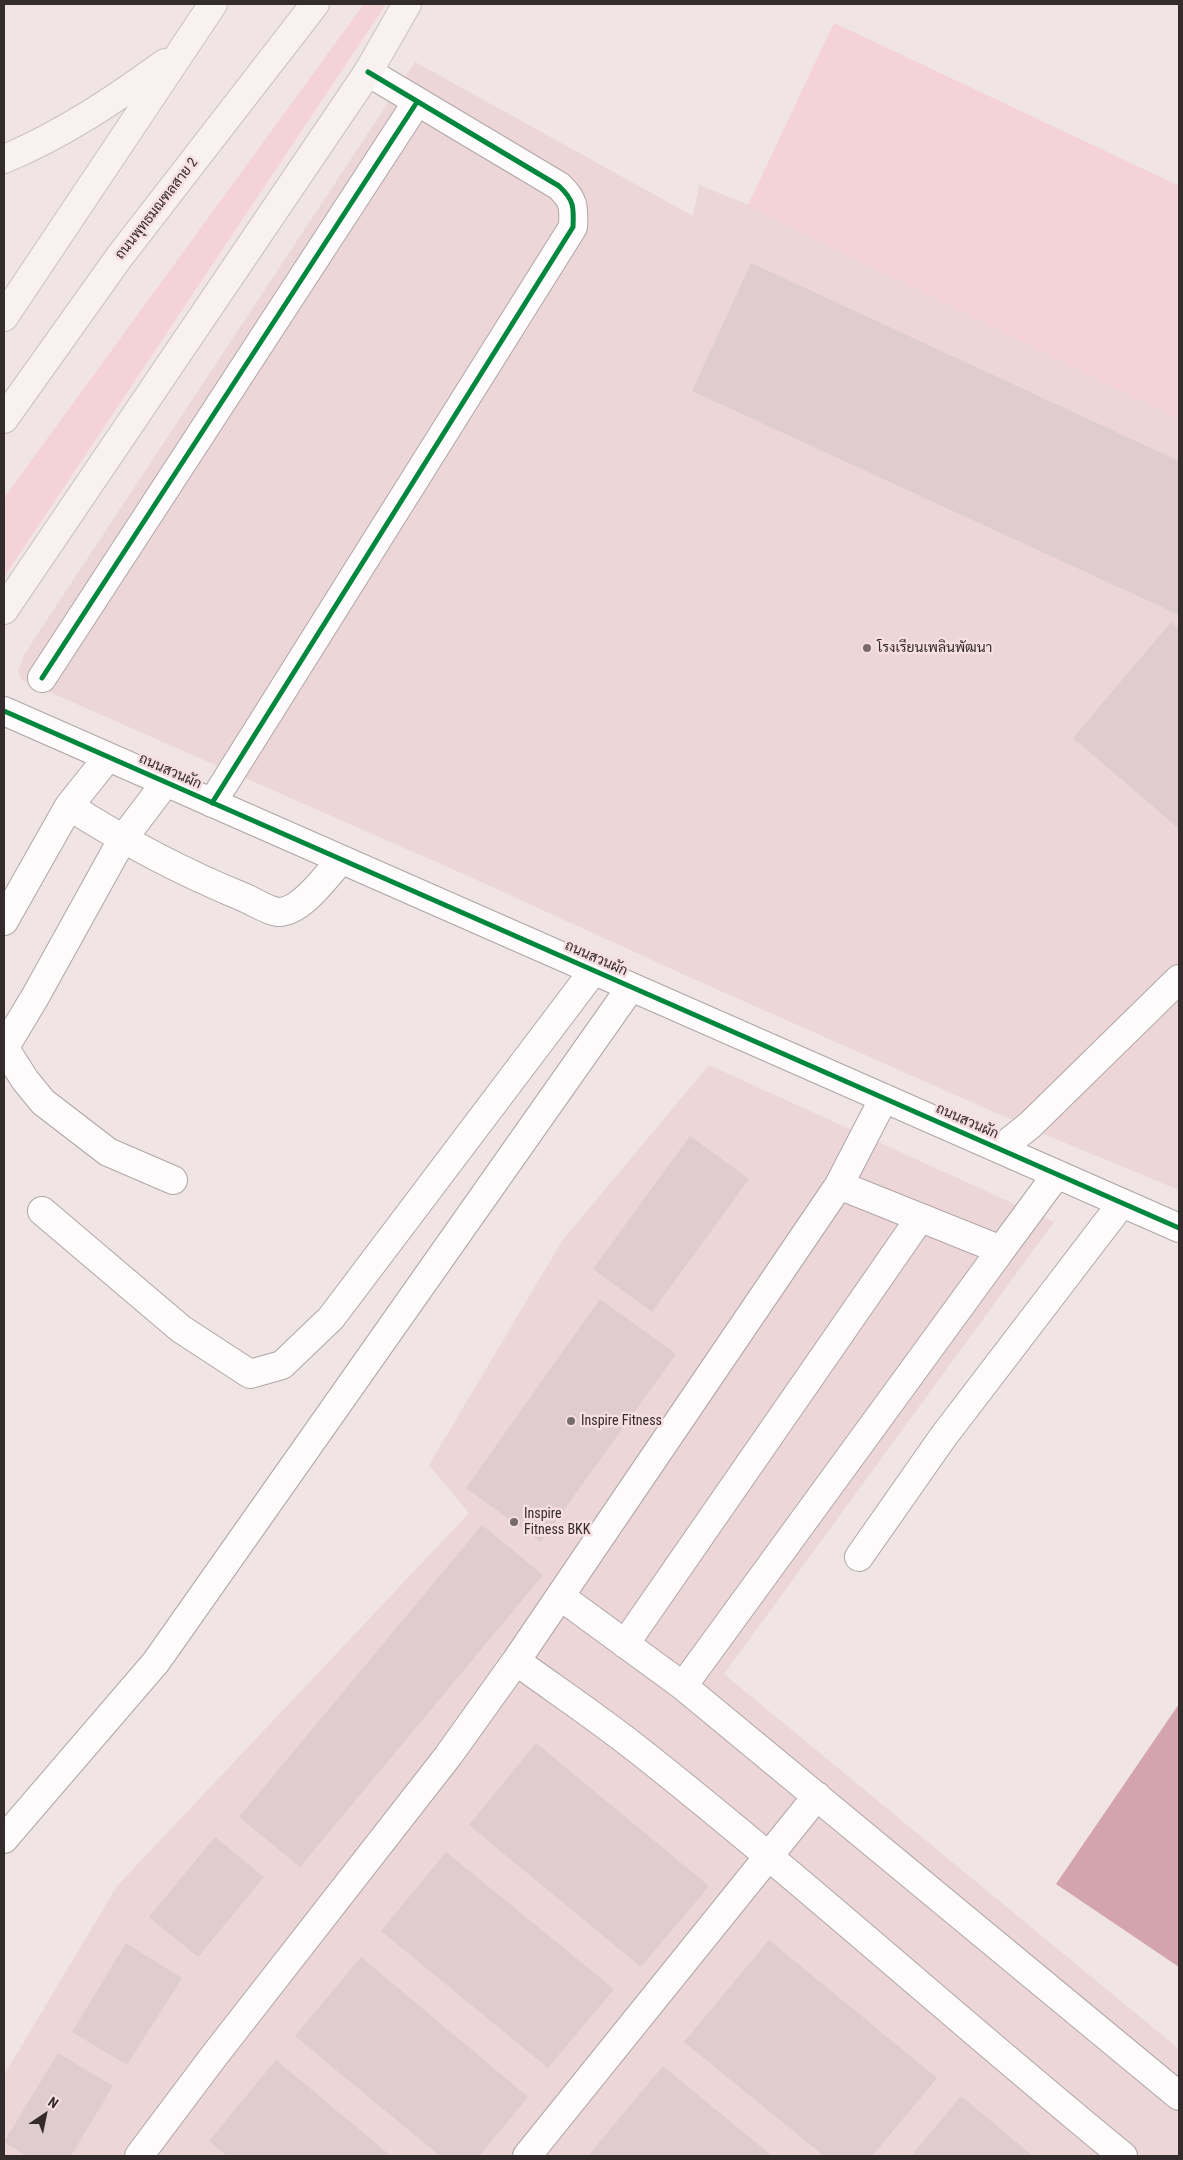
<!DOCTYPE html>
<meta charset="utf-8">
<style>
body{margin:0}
#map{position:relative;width:1183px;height:2160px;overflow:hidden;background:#f0e4e5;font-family:"Roboto Condensed",sans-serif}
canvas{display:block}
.frame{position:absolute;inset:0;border:5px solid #342b2c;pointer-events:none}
.north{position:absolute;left:20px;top:2090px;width:50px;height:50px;-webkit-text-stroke:4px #f6dee1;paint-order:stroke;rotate:34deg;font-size:14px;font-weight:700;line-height:20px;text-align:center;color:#342b2c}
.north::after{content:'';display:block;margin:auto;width:18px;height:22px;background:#342b2c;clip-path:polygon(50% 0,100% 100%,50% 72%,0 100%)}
</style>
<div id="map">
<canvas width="1183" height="2160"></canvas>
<div class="frame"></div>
<div class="north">N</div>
</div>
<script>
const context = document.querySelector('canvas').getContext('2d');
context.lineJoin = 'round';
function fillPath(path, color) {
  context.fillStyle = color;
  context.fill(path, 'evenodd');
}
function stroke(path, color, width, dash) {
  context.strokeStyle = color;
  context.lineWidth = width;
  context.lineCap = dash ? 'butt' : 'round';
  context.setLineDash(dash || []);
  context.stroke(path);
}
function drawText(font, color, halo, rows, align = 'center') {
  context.font = font + ' "Roboto Condensed",Sarabun,sans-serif';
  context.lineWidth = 5;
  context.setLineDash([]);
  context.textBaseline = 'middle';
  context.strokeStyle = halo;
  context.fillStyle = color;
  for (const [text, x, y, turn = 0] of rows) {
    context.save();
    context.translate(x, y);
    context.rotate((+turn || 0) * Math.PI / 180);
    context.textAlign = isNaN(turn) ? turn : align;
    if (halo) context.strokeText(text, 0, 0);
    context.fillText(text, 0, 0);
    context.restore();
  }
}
fillPath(new Path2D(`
 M834,23l345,163v1004l-133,-55 -348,-154 -230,-105 -446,-196 -4,-9 7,-18 390,-591 278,154 6,-31 50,20z
 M709,1065l345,157 -330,452 455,375v107h-1175v-81l113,-189 352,-373 -40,-48 133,-224z`), '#edd6d8');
fillPath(new Path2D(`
 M364,4h22l-382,573v-79z
 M834,23l345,163v233l-431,-214z`), '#f5d2d7');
fillPath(new Path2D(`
 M1179,1704v263l-123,-83z`), '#d4a4ac');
fillPath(new Path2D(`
 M751,263l428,198v154l-487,-224z
 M1171,622l8,7v196l-2,2 -104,-89z
 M690,1136l59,43 -97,133 -59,-43z
 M600,1299l76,55 -135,188 -75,-54z
 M482,1525l61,50 -243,292 -61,-50z
 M536,1743l173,143 -68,81 -172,-142z
 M215,1837l49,40 -66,80 -49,-40z
 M446,1852l168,137 -66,79 -167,-137z
 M769,1940l168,138 -65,78h-48l-140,-114z
 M126,1943l56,35 -55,87 -55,-33z
 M361,1957l167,140 -49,59h-39l-145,-120z
 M58,2053l55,33 -42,70h-45l-22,-14z
 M276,2060l115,96h-164l-18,-15z
 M663,2066l109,90h-184z
 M961,2096l72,60h-122z`), '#decccf');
const minor = new Path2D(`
 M42,678l375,-576
 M4,711l1175,517
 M212,803l361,-576c1,-20 1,-27 -14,-41l-191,-114
 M69,806c56,36 113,66 174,91 10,4 25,14 35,15 23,1 49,-37 63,-52
 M4,921l65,-115 39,-49
 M4,1047l21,33 18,22 65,50 65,28
 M5,1047l30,-50 87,-157 44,-58
 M1000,1149l30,-24 149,-146
 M42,1211l139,118 69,45 32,-9 49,-47 263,-348
 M1001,1250l56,-76
 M859,1557l84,-120 179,-234
 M560,1596l123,90 496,410
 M625,1644l295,-426
 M516,1661c40,29 82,57 121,88 166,131 322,273 486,407
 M683,1686l318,-436 -162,-65
 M4,1839l152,-177 475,-675
 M139,2156l75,-100 234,-300 68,-95 323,-476 45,-87
 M527,2156l290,-360`);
const major = new Path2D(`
 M4,159c58,-24 110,-59 161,-96
 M4,317l209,-313
 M4,419l116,-163 195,-252
 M4,610l364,-538 39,-68`);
stroke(minor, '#afa6a7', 30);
stroke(major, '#c9c3c3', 30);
stroke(minor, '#fdfbfb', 28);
stroke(major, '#f8f0f1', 28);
stroke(new Path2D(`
 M42,678l375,-576
 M4,711l1175,517
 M212,803l361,-576c1,-20 1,-27 -14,-41l-191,-114`), '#00873e', 5);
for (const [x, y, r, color] of [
 [867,648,5,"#766c6d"],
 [571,1421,5,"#766c6d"],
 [514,1522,5,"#766c6d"]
]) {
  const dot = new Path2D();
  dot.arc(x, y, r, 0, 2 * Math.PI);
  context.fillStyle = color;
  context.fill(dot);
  stroke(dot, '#f6dee1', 2);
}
drawText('14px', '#342b2c', '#f6dee1', [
 ["ถนนพุทธมณฑลสาย 2",157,209,-52],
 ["ถนนสวนผัก",170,772,24],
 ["ถนนสวนผัก",596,959,24],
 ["ถนนสวนผัก",967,1122,24]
]);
drawText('14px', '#342b2c', '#f6dee1', [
 ["โรงเรียนเพลินพัฒนา",877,648],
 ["Inspire Fitness",581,1421],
 ["Inspire",524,1514],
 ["Fitness BKK",524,1530]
], 'left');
</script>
